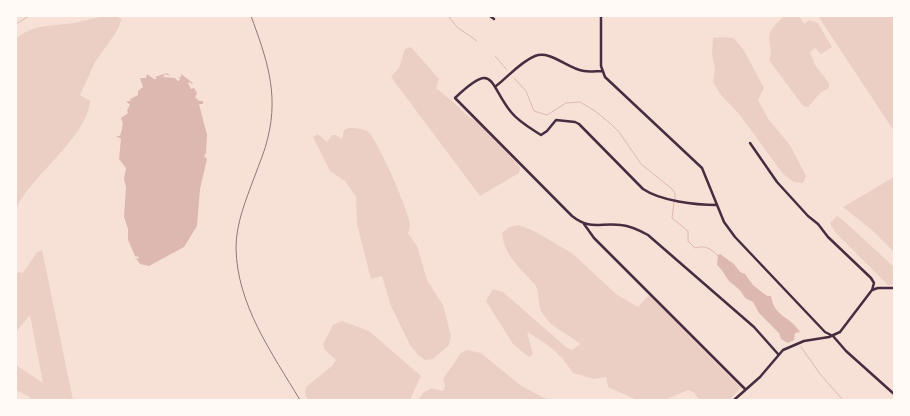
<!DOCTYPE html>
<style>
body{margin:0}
#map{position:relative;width:910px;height:416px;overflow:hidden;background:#f7e1d7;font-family:"Golos Text",sans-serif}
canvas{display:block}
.frame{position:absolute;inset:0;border:17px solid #fffaf5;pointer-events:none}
</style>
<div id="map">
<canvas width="910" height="416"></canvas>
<div class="frame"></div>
</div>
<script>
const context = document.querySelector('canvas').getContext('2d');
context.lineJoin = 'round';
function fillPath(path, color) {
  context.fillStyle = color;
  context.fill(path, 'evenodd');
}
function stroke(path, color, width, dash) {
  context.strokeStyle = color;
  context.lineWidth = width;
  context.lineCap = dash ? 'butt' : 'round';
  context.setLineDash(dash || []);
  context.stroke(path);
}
fillPath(new Path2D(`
 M104,16h10l8,3 -5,12 -22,31 -15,33 10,6c-3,37 -59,74 -74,108v-170c16,-15 37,-13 58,-16 10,-2 20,-5 30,-7z
 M784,16h15l5,8 5,-4 9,3 14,24 -11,7 -6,-6 -5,4 5,13 14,18v5l-8,4 -13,15 -5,-1 -34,-46c4,-9 0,-14 0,-23 0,-8 10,-16 15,-21z
 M818,16h76v115z
 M723,37l11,1 9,11 21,39 -6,12 11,20 21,25 16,31 -3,7 -9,-1 -11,-8 -43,-59 -19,-20 -8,-13 2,-13 -3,-15 1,-16z
 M411,47l28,32 -3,9 16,13 17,16 11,6 40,44 -1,6 -39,23 -89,-119 8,-9 6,-19z
 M349,128c6,0 12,0 18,3 10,6 42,81 43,93 0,3 -1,7 -2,9l9,13 10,34 16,25 8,31 -2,9 -16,14 -8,1 -7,-5 -8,-10 -19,-39 -9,-30 -11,3 -14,-55 -1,-27 -11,-16 -15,-10 -17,-34 5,-3 9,8 5,-7h4l6,4 2,-9z
 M894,177v75l-21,-21 -30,-24z
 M837,216l7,5 50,46v18h-6l-53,-53 -5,-9z
 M519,225l15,6 38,22 44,41 22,13 11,-12 92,93 -12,12h-29l-7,-8 -5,-2 -23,10h-28l-29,-13 -2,-10 -12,2 -21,-6c-13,-20 -25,-29 -46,-41l6,22 -4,3 -16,-13 -27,-43 7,-12 10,3 63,55 6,3 8,-6c-11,-10 -27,-15 -36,-28 -7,-9 -4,-21 -8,-30 -2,-3 -6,-6 -8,-9 -13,-14 -24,-24 -26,-44l7,-6z
 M42,250l31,150h-44l1,-3 -14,-7v-25l27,18 -13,-68 -14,17v-56l2,-4 5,1 14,-21z
 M342,321l27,10 52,45 -11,24h-102l-3,-6 1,-7 26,-21 4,-6 -11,-10 -2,-6 10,-19z
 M467,350l14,3 39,32 28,15h-130l6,-8 8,-4 9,3 3,-1 1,-5 -2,-6 18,-26z`), '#ebcfc5');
fillPath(new Path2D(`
 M167,73l3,3 -5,-2 -2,3 12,1 3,3 2,-1 -1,-3h2v-3l12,9 -1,1 -2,-2 -2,1 3,6 3,-1 3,5 -2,4 4,4h4v3h-4l8,31 -1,18 -2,3 3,3 -7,30 -3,37 -13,21 -35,19 -9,-2 -5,-7 3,2 1,-2 -4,-1 -7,-16v-11l-4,-12 2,-30 -2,-8 2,-11 -7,-9 2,-20 -5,-3h4c2,-6 4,-13 1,-18l7,-5 -1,-3 3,-5 -4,-4h5l-1,-2 8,-4v-4l5,-4 -3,-9h6l1,-4 7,5h3l-2,-2z
 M720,254l14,10 6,8 5,2 8,11 14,11h4c3,21 19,20 29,36l-5,1 -1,7 -6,3 -7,-4 -2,-6 -20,-20 -6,-11 -8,-4c-3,-7 -10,-12 -16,-17 -4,-5 -6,-11 -12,-16l1,-10z`), '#dcb8b0');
stroke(new Path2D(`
 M448,16l9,11 20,14
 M16,24l13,-8
 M495,56l12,14
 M514,78l12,13 8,20 13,4 19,-12 14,-1 15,9 16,13 8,8 22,32 31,25 3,4v6
 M674,202l-2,16 16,13v10l7,7c9,-3 16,0 23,8
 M801,347l19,27 23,26`), '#dcb8b0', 1);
stroke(new Path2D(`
 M490,16l4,3
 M601,16v50l4,11 97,91 22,54 11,15 90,95 8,4 13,15 48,43
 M496,86c12,-9 24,-24 39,-30 16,-6 33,13 49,15 6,1 12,0 18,0
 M750,143l27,39 31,34 10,8 10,13 43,41 3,5 -2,7
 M717,205c-22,0 -56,-4 -74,-16l-64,-65 -4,-2 -19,-2 -9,11 -6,4c-11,-7 -22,-13 -30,-23 -23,-29 -16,-52 -56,-14l117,118c19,15 28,6 49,9 10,1 18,5 27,10l106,92 24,27
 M584,224l10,14 151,151
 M734,400l26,-23 23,-27 21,-9 25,-4 11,-5 32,-42 6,-2h16`), '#4a2c40', 2.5);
stroke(new Path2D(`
 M251,16c15,41 28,76 17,121 -3,14 -9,27 -14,41 -8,22 -18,45 -18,70 1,57 36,105 64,152`), '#8f747c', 1);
</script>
